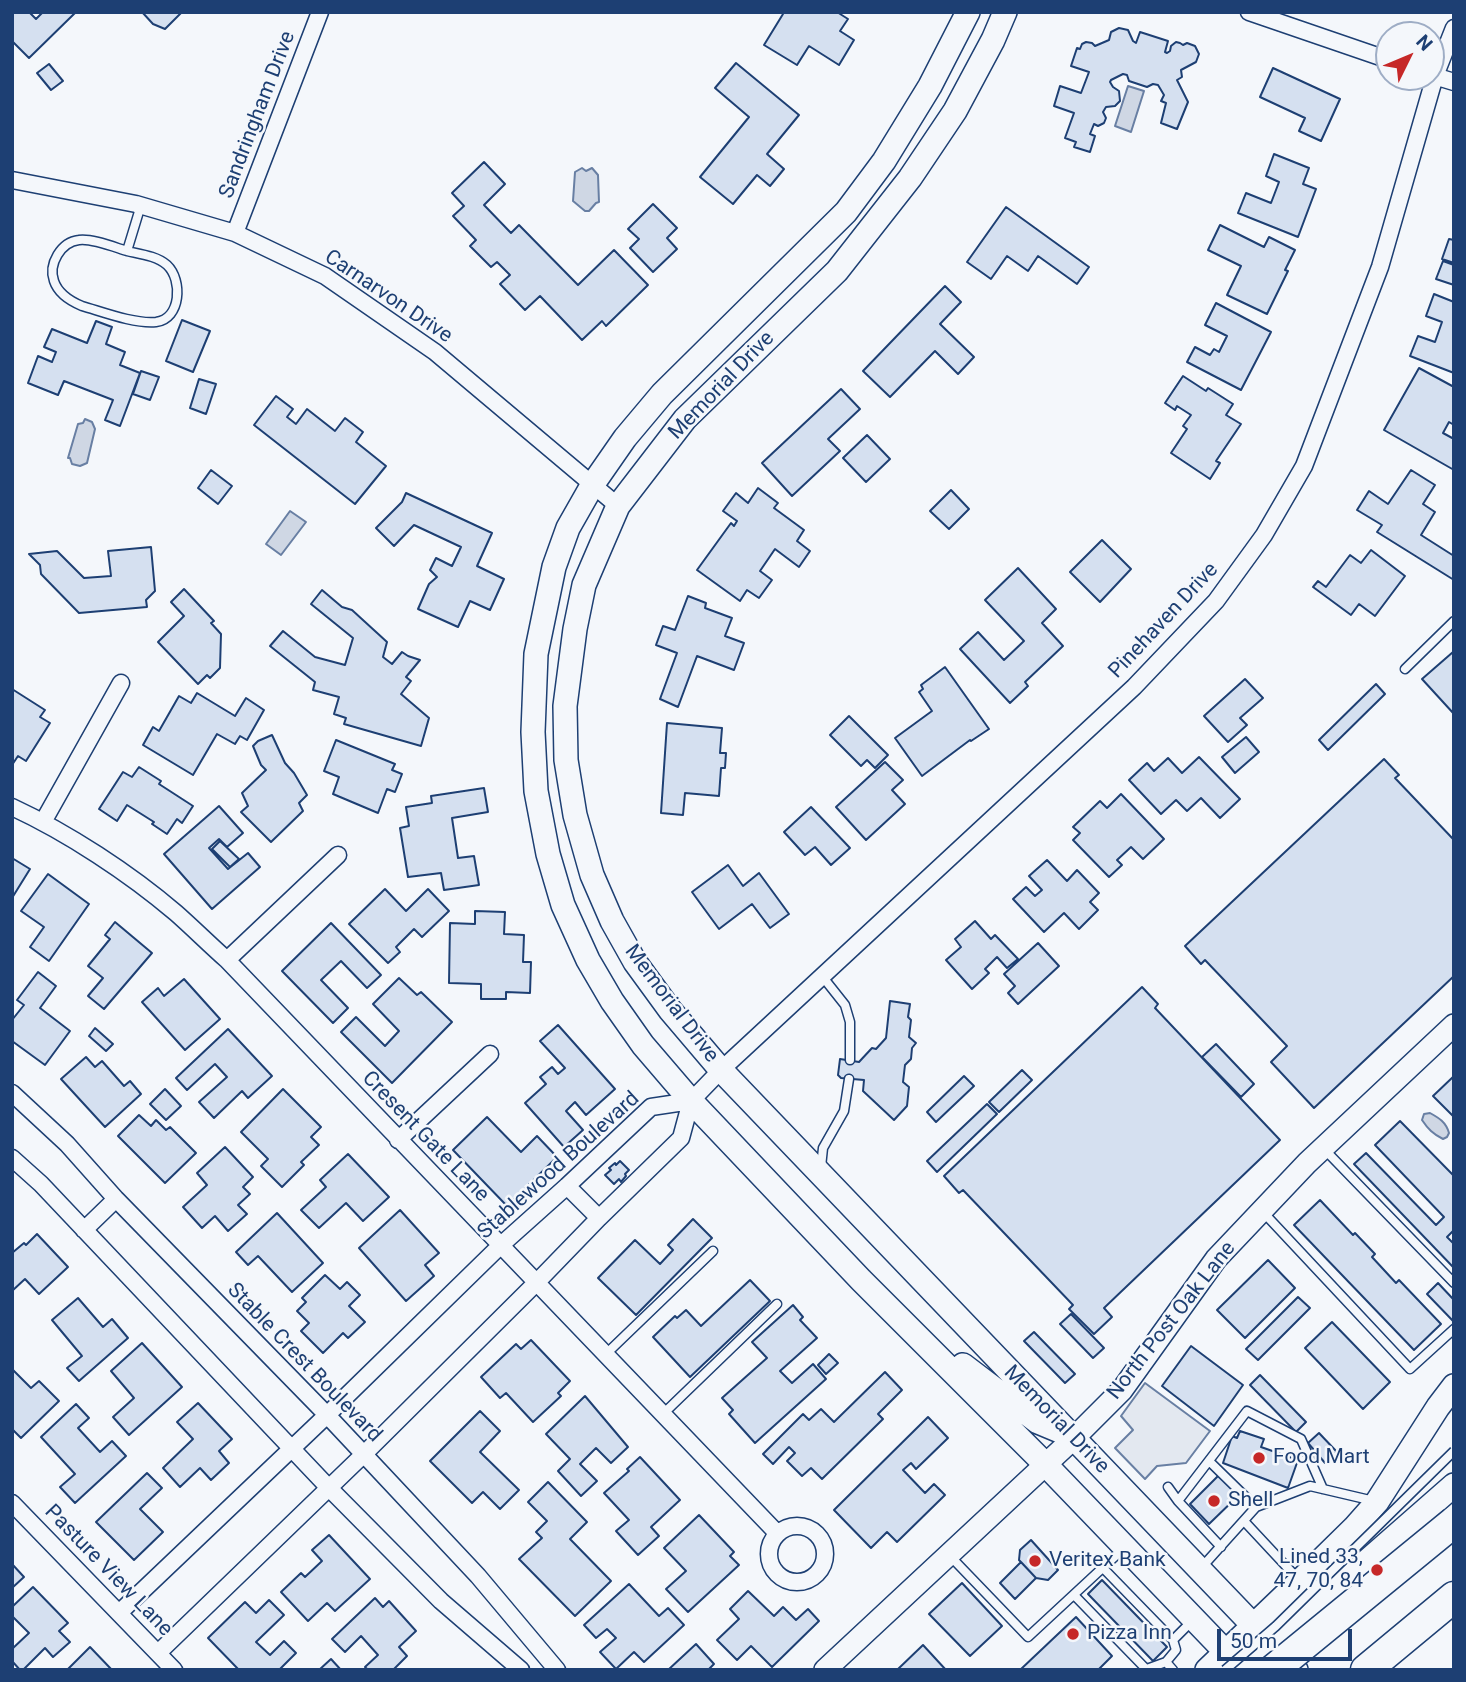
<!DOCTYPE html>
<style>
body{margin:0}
#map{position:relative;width:1466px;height:1682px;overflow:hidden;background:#f4f7fb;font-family:Roboto,sans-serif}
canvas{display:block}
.frame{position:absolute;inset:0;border:14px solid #1d3f73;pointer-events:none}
.north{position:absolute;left:1375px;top:21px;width:70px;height:70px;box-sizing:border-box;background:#f4f7fb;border:2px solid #9eadc5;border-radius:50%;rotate:47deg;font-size:19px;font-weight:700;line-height:28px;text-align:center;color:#1d3f73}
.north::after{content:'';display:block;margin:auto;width:24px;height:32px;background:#c62828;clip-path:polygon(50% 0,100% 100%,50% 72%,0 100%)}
.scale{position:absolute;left:1217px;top:1629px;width:135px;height:32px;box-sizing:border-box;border:4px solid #1d3f73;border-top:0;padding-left:9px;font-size:21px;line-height:24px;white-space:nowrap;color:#1d3f73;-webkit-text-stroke:5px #f4f7fb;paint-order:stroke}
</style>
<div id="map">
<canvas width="1466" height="1682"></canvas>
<div class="frame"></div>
<div class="north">N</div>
<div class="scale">50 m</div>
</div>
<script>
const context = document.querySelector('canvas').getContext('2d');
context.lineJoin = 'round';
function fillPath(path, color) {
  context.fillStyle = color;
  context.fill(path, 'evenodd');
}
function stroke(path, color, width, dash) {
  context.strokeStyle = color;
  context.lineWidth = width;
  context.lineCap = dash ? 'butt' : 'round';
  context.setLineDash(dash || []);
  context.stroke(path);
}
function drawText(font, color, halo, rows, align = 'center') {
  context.font = font + ' Roboto,sans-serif';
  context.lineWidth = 5;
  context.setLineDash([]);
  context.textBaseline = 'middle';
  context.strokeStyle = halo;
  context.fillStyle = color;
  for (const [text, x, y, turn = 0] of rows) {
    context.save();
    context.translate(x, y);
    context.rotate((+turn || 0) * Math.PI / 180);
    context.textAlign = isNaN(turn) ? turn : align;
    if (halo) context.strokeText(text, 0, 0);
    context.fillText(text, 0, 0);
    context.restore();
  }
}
const parking = new Path2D(`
 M1145,1383l65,48 -24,32 -29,3 -12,13 -30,-31 18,-18 -12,-14z`);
fillPath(parking, '#e3e8f0');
stroke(parking, '#687fa3', 2);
const water = new Path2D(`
 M1128,86l16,5 -13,41 -16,-6z
 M582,168l4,3 6,-3 6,7 1,27 -3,1 -7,8h-4l-12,-10 2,-29z
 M85,419l7,3 3,7 -8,34 -7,3 -8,-2 -2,-6h-2l10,-34 5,-1z
 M290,511l16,11 -25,33 -15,-11z
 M1430,1113c9,5 16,9 19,20l-2,4 -4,2c-10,-5 -15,-10 -21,-19l2,-6z`);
fillPath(water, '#cfd7e4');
stroke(water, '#687fa3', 2);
const building = new Path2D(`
 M13,12h16l7,7 7,-7h33l-47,46 -17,-17z
 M142,12h40l-17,17 -12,-5z
 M780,12h57l11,7 -8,12 14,9 -15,25 -30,-19 -12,19 -33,-20 19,-31z
 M1119,28l9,2 5,11 3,2 4,-11 28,9 -3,11 2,1 3,-2 1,-5 5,-4 4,1 3,2 4,-2 8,3 4,8 -3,8 -15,8 1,7 -5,3 11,22 -11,27 -16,-6 5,-20 -5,-2 3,-6 -6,-10 -5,-1 -6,3 -18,-6 -2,-6 -4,-1 -12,6 -1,2 3,5 6,4 1,10 -5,5 -9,1 -3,5 3,6 -2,5 -6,3 -4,-2 -4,10 5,2 -5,16 -16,-5 2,-5 -11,-4 9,-25 -20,-7 6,-20 21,7 8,-21 -18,-6 6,-18 3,1 2,-5 4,-2 6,1 3,3 14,-6 2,-8z
 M736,63l63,52 -32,39 17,15 -14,17 -13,-11 -24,29 -33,-27 49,-60 -34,-29z
 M49,64l14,17 -12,9 -14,-17z
 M1273,68l67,31 -19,42 -22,-10 6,-13 -45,-21z
 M1274,154l35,14 -6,16 13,5 -18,48 -60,-24 8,-20 25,10 8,-21 -13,-6z
 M484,162l21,22 -21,21 27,28 8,-8 59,60 36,-35 34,35 -42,41 -4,-5 -20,19 -42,-44 -15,14 -25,-26 10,-9 -13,-13 -6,5 -21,-21 6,-6 -23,-24 11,-10 -12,-13z
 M653,204l24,24 -10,10 10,11 -24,23 -23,-24 9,-9 -11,-10z
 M1006,207l83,60 -12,17 -39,-28 -10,15 -21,-15 -16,23 -24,-17z
 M1220,225l44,22 5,-10 26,13 -10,20 3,1 -21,43 -40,-19 14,-29 -33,-16z
 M1449,239l5,1v23l-12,-4z
 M1443,261l11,4v20l-18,-6z
 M945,286l16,16 -21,22 34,33 -16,17 -23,-23 -45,46 -27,-26z
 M1434,294l20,8v71l-44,-17 8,-20 17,6 7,-20 -16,-6z
 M1216,303l55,29 -30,58 -54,-28 8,-15 15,8 4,-6 5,3 8,-16 -22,-11z
 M182,320l28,11 -17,41 -27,-11z
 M96,321l16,6 -6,17 19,8 -5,13 20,8 -20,53 -15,-6 8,-20 -49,-19 -6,14 -30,-12 10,-27 14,6 4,-10 -12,-5 8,-18 35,14z
 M1419,368l35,19v38l-5,-3 -6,11 11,6v31l-70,-40z
 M141,371l18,6 -9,23 -17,-6z
 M1183,376l23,15 2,-3 25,16 -7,11 15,9 -25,37 4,2 -10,16 -39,-26 16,-24 -4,-3 8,-11 -14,-9 -2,4 -10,-7z
 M199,379l17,5 -10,30 -16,-6z
 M841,389l19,20 -32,30 12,12 -48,45 -30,-33z
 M276,396l17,13 -6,8 9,7 11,-15 28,22 10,-13 18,14 -7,10 30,24 -31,38 -101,-79z
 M867,435l23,24 -24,23 -23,-24z
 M211,470l21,16 -14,18 -20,-16z
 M1411,470l24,15 -12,19 12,8 -14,23 33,21v24l-77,-48 5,-7 -25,-15 12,-19 19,13z
 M758,488l20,15 -4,5 30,22 -7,11 13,10 -11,16 -24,-18 -15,22 12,9 -13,18 -12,-8 -7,11 -43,-31 34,-47 3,3 3,-5 -14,-10 13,-18 12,10z
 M951,490l18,19 -20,20 -19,-18z
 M406,493l86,40 -15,33 27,13 -14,31 -20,-9 -12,26 -40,-18 11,-25 8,-7 -7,-7 6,-12 16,8 9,-19 -47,-22 -20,21 -18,-18 26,-26z
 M1102,540l29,29 -31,33 -30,-30z
 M151,547l4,44 -9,9 1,7 -68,6 -38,-39 -1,-9 -11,-11 28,-3 27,27 27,-2 -3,-25z
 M1371,550l34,26 -30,40 -16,-12 -8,11 -38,-28 5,-6 8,6 24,-32 11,8z
 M1018,568l38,41 -14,14 21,23 -38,36 3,4 -18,17 -50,-54 18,-17 26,28 20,-19 -39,-41z
 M184,589l30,32 -3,2 10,11 -1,34 -10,10 -3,-3 -9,9 -40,-42 26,-26 -13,-14z
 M322,590l20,17 10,3 35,32 -4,15 9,7 10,-12 6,4 12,4 -14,17 5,4 -10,13 28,24 -8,28 -77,-22 2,-6 -12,-4 5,-17 -26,-7 2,-8 -45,-36 13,-15 32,26 30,8 8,-27 -42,-34z
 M688,596l18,7 -1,5 27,10 -7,18 19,7 -10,27 -37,-14 -19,51 -18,-8 17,-46 -21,-8 7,-19 12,4z
 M1453,652h1v62l-32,-35z
 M945,667l44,62 -18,12 -1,-1 -48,36 -27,-38 37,-27 -13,-19 4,-3 -2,-4z
 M1245,679l18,19 -23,20 7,7 -19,17 -24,-26z
 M1376,684l9,10 -57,56 -9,-10z
 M12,689l33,21 -5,7 10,6 -24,38 -8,-5 -6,9z
 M197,693l38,23 11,-18 18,12 -17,30 -7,-4 -5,8 -18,-10 -24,41 -50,-30 10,-18 6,4 20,-35 12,7z
 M849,716l39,39 -13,13 -8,-8 -6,6 -31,-31z
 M667,723l55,5 -2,25h6l-1,15h-4l-2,28 -34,-3 -2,22 -22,-2z
 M272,735l13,28 9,10 13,22 -8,8 4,8 -32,31 -30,-30 7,-6 -6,-13 24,-23 -5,-5 -8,-19 5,-5z
 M1246,737l13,15 -24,21 -13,-16z
 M336,740l59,24 -3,6 10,4 -7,18 -8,-3 -9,24 -45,-19 6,-17 -15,-6z
 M1199,757l41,42 -20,19 -19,-20 -14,13 -11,-11 -15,14 -32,-34 18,-17 7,8 14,-13 14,15z
 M1384,759l15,16 -4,3 59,62v136l-140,132 -43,-46 16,-16 -82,-86 -4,4 -16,-18z
 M885,762l18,18 -11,10 13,14 -39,36 -30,-33z
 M139,767l22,14 -2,3 34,22 -11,17 -5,-4 -10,15 -15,-10 2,-2 -27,-17 -10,16 -18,-12 24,-37 9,5z
 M484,788l4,24 -36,6 6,40 16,-2 5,29 -35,5 -3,-17 -33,4 -8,-49 9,-2 -3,-19 26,-4 -1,-7z
 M1121,794l43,45 -21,20 -12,-12 -14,13 5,5 -13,12 -36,-37 7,-7 -7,-6 27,-26 7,7z
 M219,806l24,27 -16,14 -8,-8 -10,9 19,21 20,-16 12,14 -48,42 -48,-55z
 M811,807l39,41 -19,17 -16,-18 -10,8 -21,-23z
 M220,841l19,18 -9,8 -18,-18z
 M12,858l18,11 -18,29z
 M1047,860l20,21 10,-11 22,23 -9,9 8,8 -19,19 -15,-16 -20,19 -31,-33 13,-12 9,9 7,-6 -13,-14z
 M728,865l15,21 16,-13 30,41 -19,14 -18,-24 -33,25 -27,-37z
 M48,874l41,30 -40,57 -19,-14 14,-20 -23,-16z
 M385,889l21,22 22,-22 21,22 -27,26 -8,-8 -18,18 4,5 -12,11 -39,-39z
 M475,911l30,1 -1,22 20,1 -1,27h8l-1,31 -24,-1v7h-25v-15l-32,-1 1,-60 25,1z
 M975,921l16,18 4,-4 23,24 -11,9 -10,-11 -12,12 4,4 -17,16 -26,-29 15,-13 -6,-8z
 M115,922l37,31 -48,56 -16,-13 15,-18 -15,-12 22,-27 -5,-4z
 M331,923l50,52 -14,13 -26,-27 -20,19 27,28 -15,15 -51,-52z
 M1038,943l21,23 -41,38 -10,-11 7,-7 -11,-12z
 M38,972l18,14 -16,22 30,23 -25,34 -33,-24v-21l12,-15 -7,-5z
 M399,978l18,17 4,-3 31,30 -60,61 -51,-51 15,-15 29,29 14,-15 -26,-27z
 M184,979l36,40 -35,31 -43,-48 16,-14 6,8z
 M1142,987l16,17 -3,4 125,132 -176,168 8,9 -18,17 -25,-25 4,-4 -110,-115 -4,3 -15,-17z
 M890,1001l20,3 -2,13 3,3 -2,17 7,6 -4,5 -1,11 -6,6 -2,17 6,5 -2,19 -13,14 -31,-29 1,-11 -23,-2 -3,-3 2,-16 19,3 13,-14 4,1 10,-11z
 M558,1025l57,64 -29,26 -11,-13 -9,9 17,19 -19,17 -39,-44 21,-19 -6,-7 12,-10 6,7 7,-6 -25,-27z
 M95,1028l18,16 -7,7 -17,-15z
 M228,1029l44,47 -24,22 -6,-7 -28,27 -15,-16 28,-25 -12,-13 -28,26 -11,-12z
 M1216,1044l38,40 -13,13 -39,-40z
 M86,1057l9,10 7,-6 22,25 6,-5 11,13 -36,33 -44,-48z
 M1022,1070l10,10 -33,32 -10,-10z
 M964,1076l10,10 -38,36 -9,-10z
 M1454,1076v41l-21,-21z
 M165,1089l16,17 -15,14 -16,-16z
 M283,1089l38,38 -10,10 8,8 -18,17 3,3 -22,22 -21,-21 7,-7 -27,-27z
 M987,1104l10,10 -60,58 -10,-11z
 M139,1115l12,11 5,-6 10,10 4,-3 26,26 -31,30 -47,-47z
 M487,1117l34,35 16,-16 20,21 -50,49 -54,-56z
 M1400,1121l54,55v54l-7,7 7,7v24l-100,-104 12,-11 70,72 8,-8 -69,-72z
 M225,1147l28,30 -10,10 7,7 -12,11 9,9 -19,17 -13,-15 -13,12 -19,-21 24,-22 -10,-12z
 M348,1154l41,43 -26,24 -17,-18 -27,25 -18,-18 25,-23 -6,-7z
 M620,1161l9,9 -4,4 1,2 -5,6 -2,-3 -5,5 -9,-9 6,-5 -2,-2 6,-5 1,2z
 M1320,1200l33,35 2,-2 20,21 -3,3 24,26 3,-3 42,44 -27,26 -120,-125z
 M400,1210l39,43 -14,12 9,11 -28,25 -47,-53z
 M277,1213l46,50 -31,29 -34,-36 -10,9 -12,-13z
 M693,1219l19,19 -76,77 -38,-37 37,-38 25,24 13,-14 -5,-5z
 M37,1234l31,33 -29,27 -14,-15 -13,12v-38l12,-10 2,2z
 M1268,1260l27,28 -50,50 -28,-28z
 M325,1275l15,14 7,-7 13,13 -11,11 16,16 -17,16 -5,-5 -20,20 -22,-22 8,-8 -12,-12 9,-9 -4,-4z
 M750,1280l20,21 -80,76 -37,-40 22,-21 2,2 9,-8 15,16z
 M1438,1283l16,17v22l-27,-28z
 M1298,1297l12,11 -52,52 -12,-11z
 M78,1298l25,29 9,-8 16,19 -49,43 -12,-13 15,-12 -30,-36z
 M793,1305l10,12 -3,3 17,18 -37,33 12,12 21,-19 13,15 -71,64 -26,-29 4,-4 -11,-12 45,-40 -15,-16z
 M1071,1314l33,34 -11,10 -33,-34z
 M1332,1322l58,60 -27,27 -58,-61z
 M1034,1332l41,42 -10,9 -41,-42z
 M531,1340l39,41 -12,12 3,3 -28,26 -27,-29 -6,5 -19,-21 35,-33 5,5z
 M142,1343l40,44 -53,48 -16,-18 21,-19 -23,-27z
 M1191,1346l52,39 -29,41 -52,-40z
 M829,1354l9,9 -12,11 -8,-9z
 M12,1369l19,19 8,-7 20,20 -38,37 -9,-9z
 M885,1372l17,18 -24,24 5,5 -61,60 -11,-11 -9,8 -15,-15 8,-8 -6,-6 -16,17 -10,-10 40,-40 6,6 12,-11 13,13z
 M1260,1375l46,47 -10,10 -46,-47z
 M585,1396l43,51 -17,16 -15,-15 -16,16 17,17 -16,15 -23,-25 12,-12 -24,-25z
 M198,1403l34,36 -13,12 10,12 -18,17 -11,-12 -20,19 -17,-19 30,-29 -16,-17z
 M76,1404l13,14 -11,10 22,24 12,-11 14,15 -51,47 -15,-16 15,-13 -34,-37z
 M480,1411l20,20 -20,21 39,38 -19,19 -17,-17 -11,11 -42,-42z
 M928,1417l20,21 -32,31 -5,-6 -8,7 22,23 9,-9 11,11 -48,47 -10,-10 -16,16 -37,-38z
 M1240,1431l24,8 -3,8 37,13 -10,28 -65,-25 9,-27 5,2z
 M1319,1433l18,19 -12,11 -17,-20z
 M640,1457l40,43 -29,27 8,9 -21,19 -22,-24 13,-11 -25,-27 25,-22 -2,-2z
 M147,1473l15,15 -22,21 23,23 -29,28 -38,-38z
 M1220,1474l20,20 -31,30 -19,-20z
 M548,1482l39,40 -17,17 41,42 -36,35 -56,-57 23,-21 -6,-6 11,-11 -19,-19z
 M699,1515l35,37 -4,4 9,9 -51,47 -22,-23 20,-18 -22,-23z
 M329,1535l41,44 -35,32 -8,-8 -19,18 -27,-29 20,-19 4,4 17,-16 -10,-11z
 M1031,1540l27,30 -10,10 -12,-2 -17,-18 1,-10z
 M1021,1562l15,16 -21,21 -15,-16z
 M12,1564l12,13 -12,11z
 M1102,1580l65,67 -14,14 -65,-67z
 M962,1583l40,43 -32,30 -41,-42z
 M629,1584l30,32 9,-8 16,17 -40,37 -10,-10 -18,17 -16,-17 16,-14 -9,-9 -11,9 -12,-13z
 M33,1587l35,36 -9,8 11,11 -17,15 -8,-9 -22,22h-3l-8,-9v-12l17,-16 -17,-17v-9z
 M748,1591l26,25 9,-9 13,13 12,-11 11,12 -47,46 -21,-21 -14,14 -20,-20 22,-21 -9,-10z
 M375,1598l8,9 6,-6 27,30 -17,16 8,9 -14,14h-25l-3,-3 13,-12 -17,-19 -16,16 -13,-13z
 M269,1600l15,15 -28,27 14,13 14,-14 12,12 -17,17h-40l-31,-32 37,-36 11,11z
 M1076,1617l36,39 -14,14h-78z
 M696,1644l18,20 -6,6h-40z
 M923,1645l23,25h-49z
 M90,1647l22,23h-45z
 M331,1659l10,11h-22z`);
fillPath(building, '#d5e0f0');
stroke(building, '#1d3f73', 2);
const service = new Path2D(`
 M127,251c-13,-4 -36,-13 -48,-11 -18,2 -31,24 -25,41 4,12 16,20 28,25 21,6 52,18 74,16 25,-3 27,-42 11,-57 -10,-9 -27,-11 -40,-14l14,-46
 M1405,669l49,-48
 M822,976l23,29 5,17v38
 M1325,1150l129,133
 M821,1167l2,-19 21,-37 5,-32
 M1263,1212l147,157 44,-40
 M606,1354l107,-103
 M663,1414l114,-110
 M1209,1461l47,46
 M1168,1487l10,14 43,46
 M1178,1501l69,-90 54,28 22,50
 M1244,1521l55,59
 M951,1557l77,80 96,-89
 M1202,1567l54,-60 54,-21 64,15
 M1103,1568l70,72
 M1074,1595l72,74
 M1166,1662l7,8
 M1144,1670l22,-8 10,-12 -3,-10 19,-19`);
const minor = new Path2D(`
 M1249,12l140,48
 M1431,75l23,7
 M12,180l124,24 99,29 90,43 110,76 183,154
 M235,233l85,-221
 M12,807c56,26 117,66 164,106 17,15 34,32 51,47l550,573
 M43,822l78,-139
 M227,960l111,-105
 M12,1093l55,51 49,55 211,216 151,161 79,94
 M398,1140l92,-86
 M12,1158l29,26 288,304 112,113 80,69
 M567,1186l32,32
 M84,1230l32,-31
 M12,1503l162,167
 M769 1554a28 28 0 1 1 56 0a28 28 0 1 1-56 0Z
 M119,1613l208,-198 174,-170 66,-59 84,-79 40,-6
 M158,1653l205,-198 174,-173 62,-64 82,-80 10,-37 30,-31 413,-383 82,-86 48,-66 40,-69 76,-199 55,-191 19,-48`);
const tertiary = new Path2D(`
 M825,1670l249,-232 48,-48 94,-131 91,-96 147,-138`);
const secondary = new Path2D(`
 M968,12l-38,74 -46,75 -38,51 -184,182 -37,44 -32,46 -25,44 -14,39 -18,87 -3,78 3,59 12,63 15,51 25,55 24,41 31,44 48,56 170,179 184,184 198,206
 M1005,12l-12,28 -38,71 -45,67 -73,93 -152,148 -67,87 -34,79 -9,44 -10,77 1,54 9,55 17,60 20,46 23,41 35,48 51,60 575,600
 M963,1365l75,57 24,10
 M1207,1670l93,-89 54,-53 23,-26 61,-95 16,-21
 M1251,1670l114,-107 89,-78`);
const motorway = new Path2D(`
 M1366,1670l88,-73`);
stroke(service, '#1d3f73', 11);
stroke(minor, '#1d3f73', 19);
stroke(tertiary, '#1d3f73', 24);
stroke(secondary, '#1d3f73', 26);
stroke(motorway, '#1d3f73', 33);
stroke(service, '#f4f7fb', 8);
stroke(minor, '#f4f7fb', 16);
stroke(tertiary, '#f4f7fb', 21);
stroke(secondary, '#f4f7fb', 23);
stroke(motorway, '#f4f7fb', 30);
const serviceBridge = new Path2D(`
 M1225,1670l51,-44 178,-175`);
const motorwayBridge = new Path2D(`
 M1273,1670l181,-148`);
stroke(serviceBridge, '#1d3f73', 11, []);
stroke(motorwayBridge, '#1d3f73', 33, []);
stroke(serviceBridge, '#f4f7fb', 8);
stroke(motorwayBridge, '#f4f7fb', 30);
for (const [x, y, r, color] of [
 [1259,1458,7,"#c62828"],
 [1214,1501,7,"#c62828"],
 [1035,1561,7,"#c62828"],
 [1377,1570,7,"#c62828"],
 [1073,1634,7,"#c62828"]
]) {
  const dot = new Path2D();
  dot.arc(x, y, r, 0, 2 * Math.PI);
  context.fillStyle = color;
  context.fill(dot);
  stroke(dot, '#f4f7fb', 2.5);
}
drawText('21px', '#1d3f73', '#f4f7fb', [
 ["Sandringham Drive",258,115,-69],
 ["Carnarvon Drive",388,297,34],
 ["Memorial Drive",722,386,-46],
 ["Pinehaven Drive",1164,621,-47],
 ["Memorial Drive",671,1004,53],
 ["Cresent Gate Lane",425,1137,46],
 ["Stablewood Boulevard",559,1166,-42],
 ["North Post Oak Lane",1172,1321,-52],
 ["Stable Crest Boulevard",304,1363,46],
 ["Memorial Drive",1056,1420,46],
 ["Pasture View Lane",108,1571,46]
]);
drawText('21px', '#1d3f73', '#f4f7fb', [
 ["Food Mart",1273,1458],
 ["Shell",1228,1501],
 ["Lined 33,",1363,1558,"right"],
 ["47, 70, 84",1363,1582,"right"],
 ["Veritex Bank",1049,1561],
 ["Pizza Inn",1087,1634]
], 'left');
</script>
